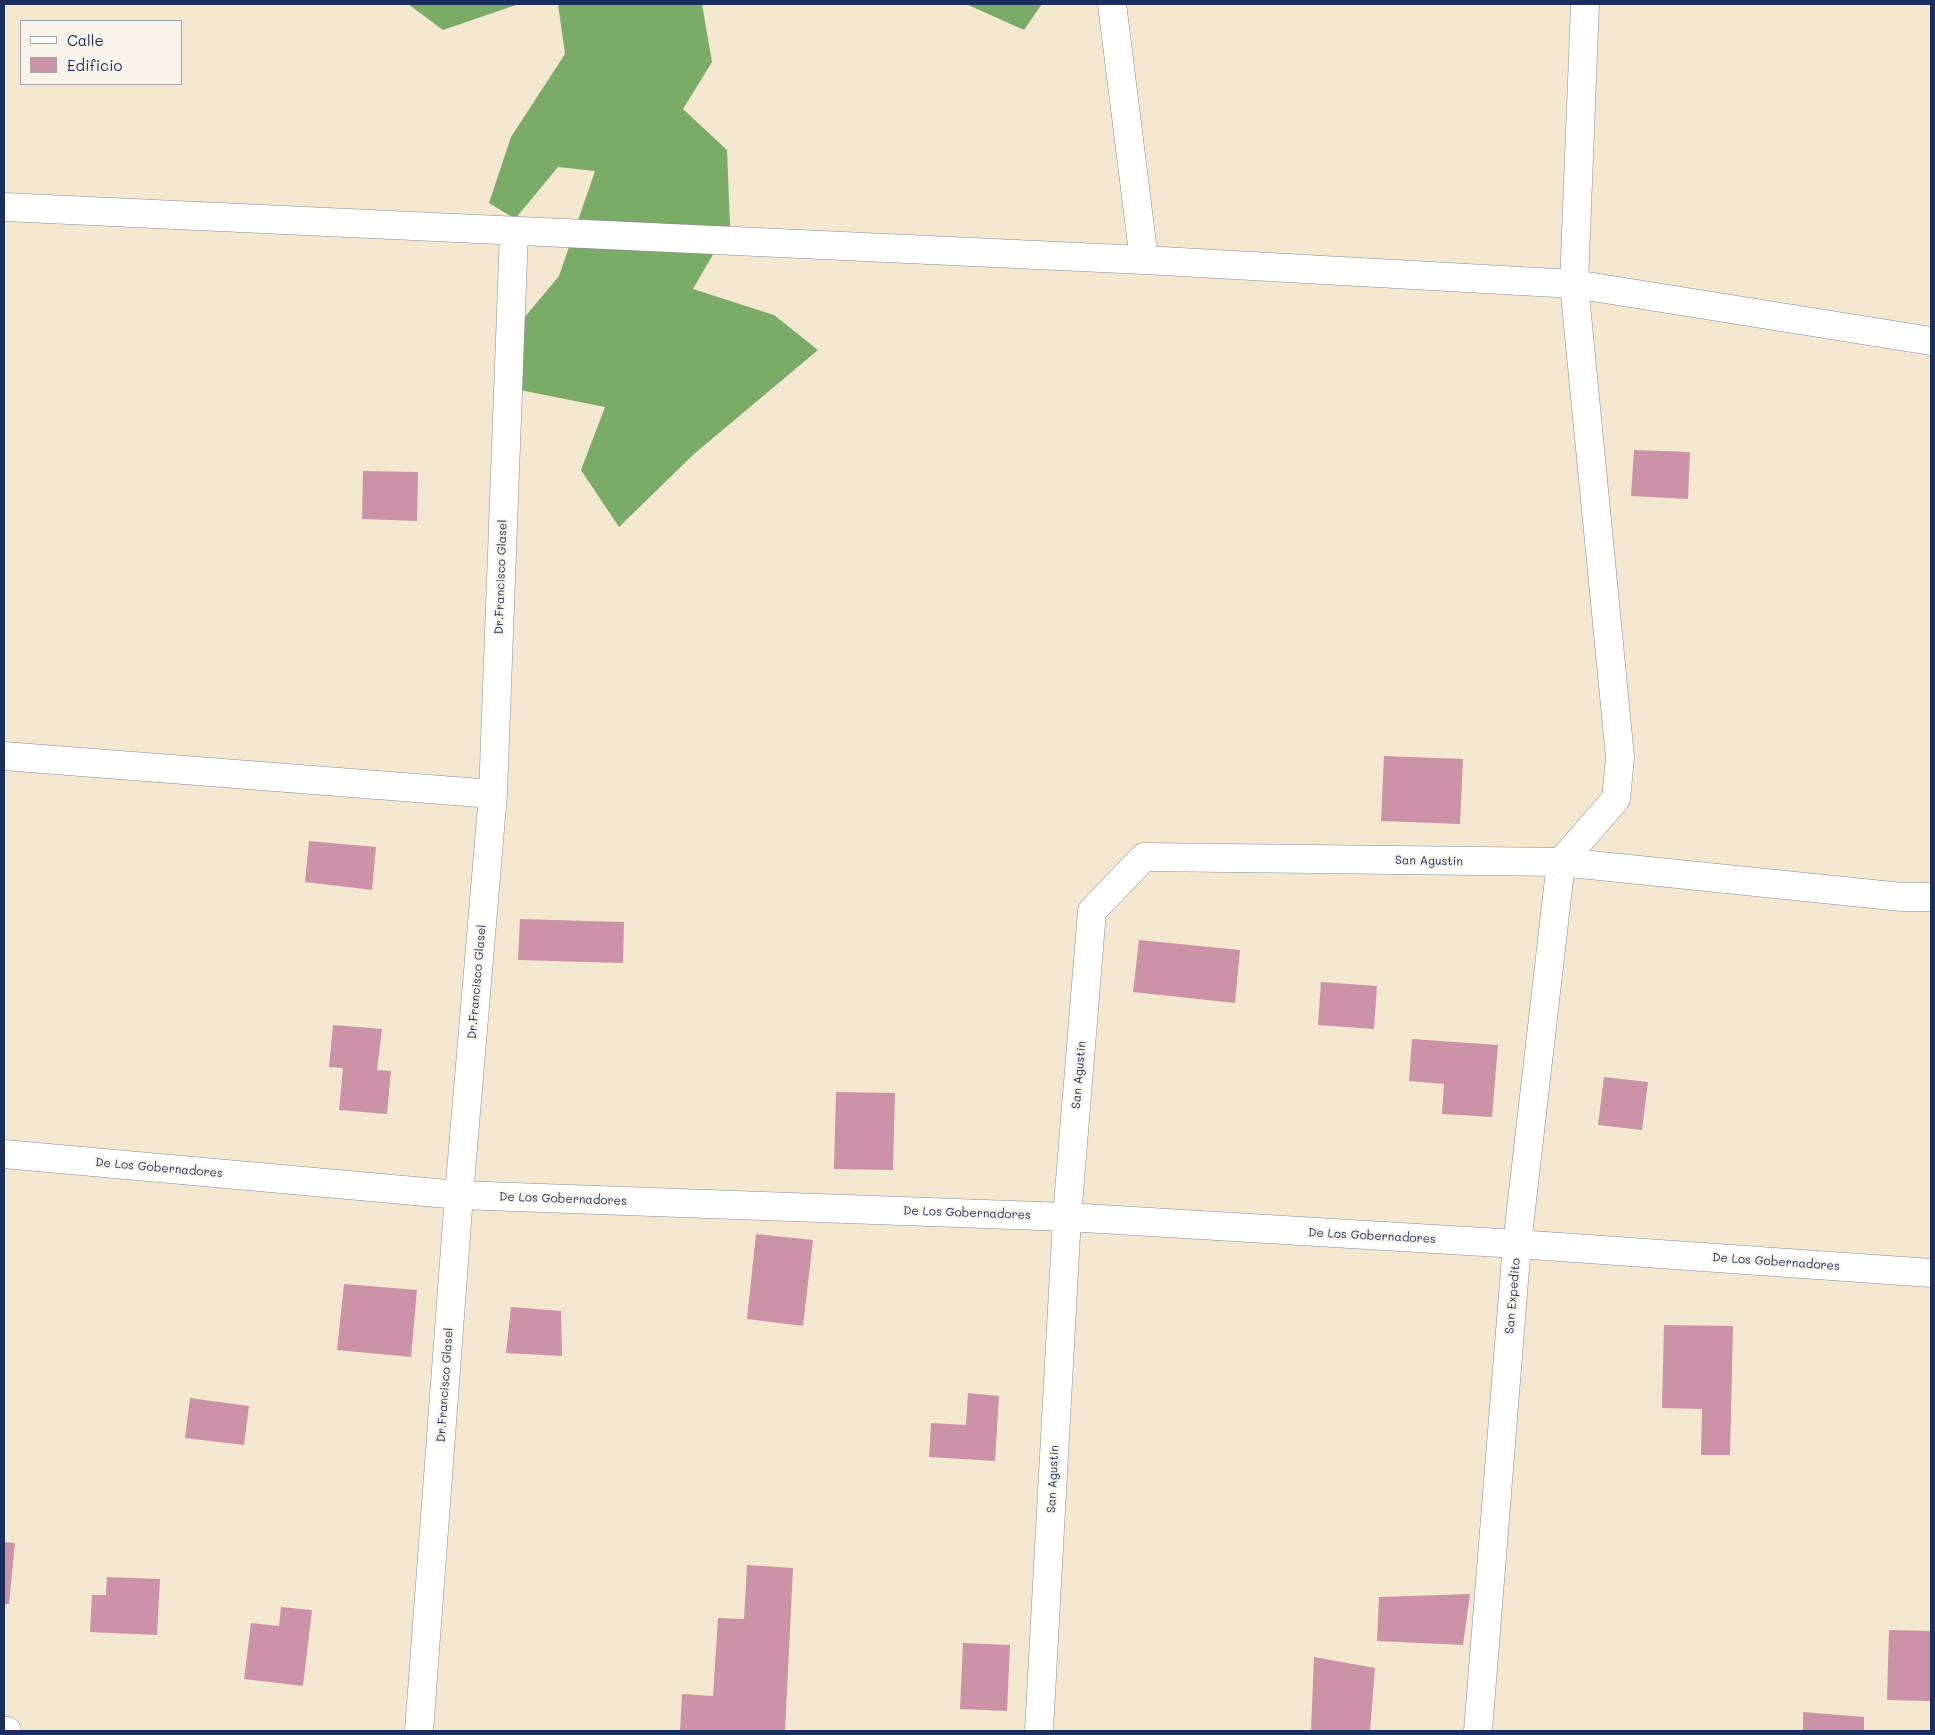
<!DOCTYPE html>
<style>
body{margin:0}
#map{position:relative;width:1935px;height:1735px;overflow:hidden;background:#f3e7cf;font-family:Mali,sans-serif}
canvas{display:block}
.frame{position:absolute;inset:0;border:5px solid #1b2f5e;pointer-events:none}
.legend{position:absolute;left:20px;top:20px;width:162px;height:65px;box-sizing:border-box;background:#f7f3e8;border:1px solid #9fa5b1;margin:0;padding:6px 9px;list-style:none;font-size:15px;color:#1b2f5e}
.legend li{display:flex;align-items:center;gap:10px;height:25px}
.legend b{width:25px;border:1px solid #9fa5b1}
</style>
<div id="map">
<canvas width="1935" height="1735"></canvas>
<div class="frame"></div>
<ul class="legend">
<li><b style="height:6px;background:#fff"></b>Calle</li>
<li><b style="height:14px;background:#cc93a8"></b>Edificio</li>
</ul>
</div>
<script>
const context = document.querySelector('canvas').getContext('2d');
context.lineJoin = 'round';
function fillPath(path, color) {
  context.fillStyle = color;
  context.fill(path, 'evenodd');
}
function stroke(path, color, width, dash) {
  context.strokeStyle = color;
  context.lineWidth = width;
  context.lineCap = dash ? 'butt' : 'round';
  context.setLineDash(dash || []);
  context.stroke(path);
}
function drawText(font, color, halo, rows, align = 'center') {
  context.font = font + ' Mali,sans-serif';
  context.lineWidth = 4;
  context.setLineDash([]);
  context.textBaseline = 'middle';
  context.strokeStyle = halo;
  context.fillStyle = color;
  for (const [text, x, y, turn = 0] of rows) {
    context.save();
    context.translate(x, y);
    context.rotate((+turn || 0) * Math.PI / 180);
    context.textAlign = isNaN(turn) ? turn : align;
    if (halo) context.strokeText(text, 0, 0);
    context.fillText(text, 0, 0);
    context.restore();
  }
}
fillPath(new Path2D(`
 M408,4h111l-76,26z
 M558,4h144l10,58 -29,47 44,41 3,75 -37,64 81,26 44,35 -124,104 -75,73 -38,-57 24,-63 -85,-17 -6,-60 45,-54 36,-105 -37,-4 -43,52 -26,-16 22,-66 54,-83z
 M966,4h76l-18,26z`), '#7aac68');
fillPath(new Path2D(`
 M1634,450l56,2 -2,47 -57,-3z
 M363,471l55,1 -1,49 -55,-2z
 M1384,756l79,3 -3,65 -79,-3z
 M309,841l67,6 -4,43 -67,-8z
 M520,919l104,3 -1,41 -105,-3z
 M1139,940l101,10 -5,53 -102,-11z
 M1321,982l56,4 -3,43 -56,-4z
 M333,1025l49,4 -5,41 14,1 -4,43 -48,-4 4,-42 -14,-1z
 M1412,1039l86,6 -6,72 -50,-3 2,-30 -35,-3z
 M1604,1077l44,5 -6,48 -44,-5z
 M836,1092l59,1 -2,77 -59,-1z
 M756,1234l57,6 -10,86 -56,-7z
 M344,1284l73,6 -6,67 -74,-7z
 M511,1307l50,4 1,45 -56,-3z
 M1664,1325l69,1 -3,129h-29l1,-46 -40,-1z
 M968,1393l31,3 -4,65 -66,-4 2,-34 35,2z
 M190,1398l59,8 -5,39 -59,-7z
 M4,1542l11,1 -6,61h-5z
 M747,1565l46,3 -8,163h-105l2,-37 31,2 5,-78 26,1z
 M107,1577l53,2 -3,56 -67,-3 2,-37h14z
 M1470,1594l-7,51 -86,-4 2,-44z
 M281,1607l31,3 -9,76 -59,-7 7,-56 28,3z
 M1889,1630l42,1v70l-44,-1z
 M963,1643l47,2 -3,66 -47,-2z
 M1314,1657l61,11 -5,63h-59z
 M1803,1712l61,5v14h-61z`), '#cc93a8');
const street = new Path2D(`
 M1112,4l32,256
 M4,207l1140,53 430,24 357,57
 M4,756l489,38
 M1561,862l55,-63 4,-42 -46,-473 11,-280
 M4,1154l455,41 608,22 450,27 414,29
 M4,1731h3
 M419,1731l40,-536 34,-401 21,-563
 M1039,1731l28,-514 25,-306 52,-54 417,5 341,35h29
 M1478,1731l39,-487 44,-382`);
stroke(street, '#878b96', 29);
stroke(street, '#fff', 28);
drawText('12px', '#1b2f5e', '#f7f3e8', [
 ["Dr.Francisco Glasel",501,577,-88],
 ["San Agustin",1429,861,1],
 ["Dr.Francisco Glasel",477,982,-85],
 ["San Agustin",1079,1075,-85],
 ["De Los Gobernadores",159,1168,5],
 ["De Los Gobernadores",563,1199,2],
 ["De Los Gobernadores",967,1213,2],
 ["De Los Gobernadores",1372,1236,3],
 ["De Los Gobernadores",1776,1262,4],
 ["San Expedito",1513,1296,-85],
 ["Dr.Francisco Glasel",445,1385,-86],
 ["San Agustin",1053,1479,-87]
]);
</script>
